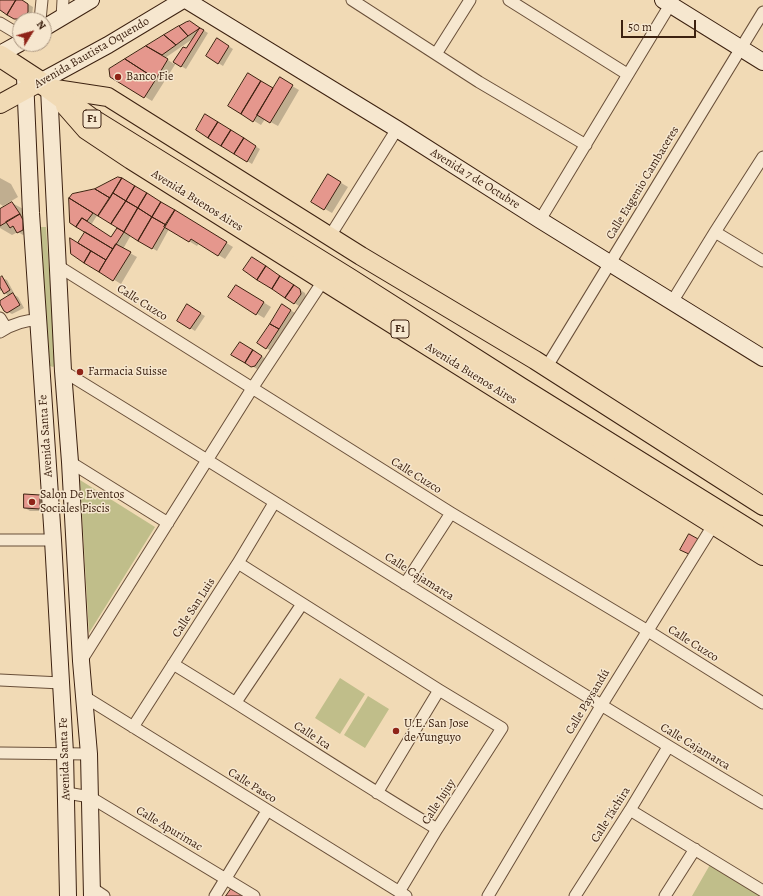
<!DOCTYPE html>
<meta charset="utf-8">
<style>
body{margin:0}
#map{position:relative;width:763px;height:896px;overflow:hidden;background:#f1dab5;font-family:Alegreya,serif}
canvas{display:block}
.north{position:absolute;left:12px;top:12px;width:40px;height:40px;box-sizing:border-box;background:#f6e7cf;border:1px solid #ac9883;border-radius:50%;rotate:53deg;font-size:11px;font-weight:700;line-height:16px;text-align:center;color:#3c2110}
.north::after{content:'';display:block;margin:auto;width:14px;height:18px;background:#8f2418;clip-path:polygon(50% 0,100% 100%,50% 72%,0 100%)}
.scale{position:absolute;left:621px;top:20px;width:75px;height:18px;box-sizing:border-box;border:2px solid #3c2110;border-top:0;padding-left:5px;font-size:12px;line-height:14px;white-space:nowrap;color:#3c2110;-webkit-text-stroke:3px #f6e7cf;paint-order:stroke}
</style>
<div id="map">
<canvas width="763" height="896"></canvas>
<div class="north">N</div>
<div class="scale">50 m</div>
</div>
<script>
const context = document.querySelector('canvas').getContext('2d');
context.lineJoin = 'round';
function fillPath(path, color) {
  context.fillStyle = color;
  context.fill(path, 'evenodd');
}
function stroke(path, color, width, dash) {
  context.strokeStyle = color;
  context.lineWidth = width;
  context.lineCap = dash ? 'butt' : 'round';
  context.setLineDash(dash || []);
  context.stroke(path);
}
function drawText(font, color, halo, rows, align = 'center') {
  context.font = font + ' Alegreya,serif';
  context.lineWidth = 3;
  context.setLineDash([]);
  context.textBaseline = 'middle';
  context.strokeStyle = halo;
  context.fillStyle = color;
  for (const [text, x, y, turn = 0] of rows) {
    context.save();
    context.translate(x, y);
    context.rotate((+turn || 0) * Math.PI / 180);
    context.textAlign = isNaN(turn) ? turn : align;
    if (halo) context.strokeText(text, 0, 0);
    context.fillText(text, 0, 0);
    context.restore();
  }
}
fillPath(new Path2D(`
 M40,227h6l10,138 -3,2 -3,-1z
 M80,480l75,47 -66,106z
 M340,678l25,16 -25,40 -25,-16z
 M368,696l21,13 -24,39 -21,-13z
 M711,863l52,33h-71z`), '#c0be8a');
fillPath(new Path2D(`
 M0,0h21l12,7 -1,8 -5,5h-7v1l-20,-12z
 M190,22l18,11 -22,36 -10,-6 -24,38 -41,-25 -1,-7 76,-46zM194,38l-7,11 -4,-1 -9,16 -9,-6z
 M217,39l16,10 -10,17 -16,-10z
 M248,75l26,15 6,-11 19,11 -21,36 -13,-7 -4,6 -32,-19z
 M205,116l55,33 -8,15 -55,-34z
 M328,175l20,12 -16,26 -19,-11z
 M0,178l11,6 7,13 -15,9 -3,-2z
 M120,178l113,69 -8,12 -26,-16 -2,3 -28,-17 -12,22 -26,-16 -8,14 14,8 -16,27 -49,-30 14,-22 -15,-10 -1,-24 25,-8zM98,214l26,17 -1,2 -11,5 -21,-13z
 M12,203l15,8v21l-4,3 -5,-3 -6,3 -12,-7v-18z
 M256,261l49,32 1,4 -7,9 -55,-36z
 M2,278l5,2 7,13 -1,1 5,3 6,11 -12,6 -8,-4 6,-13 -5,-4 -3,-3 -2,1v-12z
 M244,290l27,17 -7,11 -35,-21z
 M282,305l13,8 -24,38 -12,-8z
 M187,306l18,10 -10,15 -17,-11z
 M240,343l26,16 -6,9 -3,1 -24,-15z
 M40,496l5,2 -1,13h-14l-5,-3z`), '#0003');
const building = new Path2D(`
 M0,0h16l-9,15 -7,-5z
 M16,0h6l6,4v8l-3,4 -6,3h-5l-7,-4z
 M190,21l10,7 -12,8 -9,-10 7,-4z
 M179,26l9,10 -12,9 -12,-10z
 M200,28l4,2 -23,37 -8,-5 10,-15 3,1z
 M164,35l12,10 -14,10 -16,-9z
 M217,38l12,8 -11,18 -12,-8z
 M146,46l22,13 -12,20 -31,-20z
 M125,59l31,20 -12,19 -34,-21 -1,-8z
 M248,73l13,8 -20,33 -13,-8z
 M280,77l13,8 -23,38 -13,-8z
 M261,81l12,7 -20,34 -12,-8z
 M205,114l13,8 -10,16 -12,-8z
 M218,122l13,8 -10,16 -13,-8z
 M231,130l13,8 -10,16 -13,-8z
 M244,138l12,8 -9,16 -13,-8z
 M328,174l13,8 -17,28 -13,-8z
 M118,177l4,1 -12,20 -15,-9z
 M122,178l13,8 -9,15 -13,-8z
 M135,186l12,7 -9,15 -12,-7z
 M95,189l15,9 -12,18 -29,-18 3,-4z
 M113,193l13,8 -15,23 -13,-8z
 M147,193l14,9 -9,15 -14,-9z
 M69,198l24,15 -6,8 -5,-3 -6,9 -6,-4z
 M126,201l12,7 -14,24 -13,-8z
 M12,202l8,12 -20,12v-17z
 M161,202l14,8 -9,15 -14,-8z
 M138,208l14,9 -14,24 -14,-9z
 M175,210l52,32 -9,14 -27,-17 -2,3 -25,-15z
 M20,214l3,6v10l-6,3 -4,-7 -3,2 -4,-6z
 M152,217l14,8 -14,24 -14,-8z
 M82,218l29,19 6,-9 7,4 -11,17 -37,-22z
 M85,232l28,17 -7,11 -28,-17z
 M70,238l21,13 -7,12 -13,-9z
 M116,244l15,8 -18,29 -14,-9z
 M91,251l15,9 -7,12 -15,-9z
 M252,257l14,9 -9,14 -14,-10z
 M266,266l14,10 -8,13 -15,-9z
 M2,276l8,14 -6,4 -4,-7v-9z
 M280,276l14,9 -9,13 -13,-9z
 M236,285l28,17 -8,13 -28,-18z
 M294,285l6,4 1,5 -7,10 -9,-6z
 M13,293l7,12 -13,8 -3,-2 -4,-7v-3z
 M187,304l14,9 -11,16 -13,-8z
 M282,304l9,6 -12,19 -9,-5z
 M270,324l9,5 -13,20 -9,-6z
 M240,342l13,8 -8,13 -14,-8z
 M253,350l9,6 -7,10 -4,1 -6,-4z
 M24,494l16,1v14l-16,-1z
 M689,534l11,6 -9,15 -11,-5z
 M231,889l13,7h-18z`);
fillPath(building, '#e5978d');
stroke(building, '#3c2110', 1);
const street = new Path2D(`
 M352,0l127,82 107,63
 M509,0l118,74
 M62,18l1,-18
 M40,20l2,-20
 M0,23l20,12
 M436,54l34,-54
 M540,220l133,-220
 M715,232l48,29
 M330,236l67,-107
 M58,266l393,247 197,118 115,72
 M672,302l43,-70 48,-75
 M0,318l6,10
 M0,332c11,-7 24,-12 37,-12
 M546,368l217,-356
 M63,371c234,143 464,292 700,432
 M70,462l98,61
 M0,540h53
 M238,563l201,127 63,38 -65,101 -38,63
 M405,584l46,-71
 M81,661l172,-274 70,-106
 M173,664c89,54 175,112 264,165
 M0,680l61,3
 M85,697l321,199
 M236,702l66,-98
 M133,727l105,-164 36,-60
 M0,753l89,1
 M67,793l23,4 164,99
 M377,793l62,-103
 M630,810l133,81
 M92,888l12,8
 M215,896l52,-85
 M488,896l113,-190 113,-182
 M575,896l55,-86 38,-63
 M665,896l30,-47`);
const secondary = new Path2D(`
 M186,0l211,129 143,91 223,138
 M663,0l100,62
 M44,28l47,-28
 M0,54l20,-11
 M25,78l6,135 22,327 12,213 3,143
 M40,82l68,-37 75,-45
 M49,88l14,283 7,91 11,199 8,93 3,142`);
const primary = new Path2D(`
 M49,88l59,9 253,159 174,104 228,146
 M0,104l40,-22
 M65,106l21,24 45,30 210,132 422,264`);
const highway = new Path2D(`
 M0,56l49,32 42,31 258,160 171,109 243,151`);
stroke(street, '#694f39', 13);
stroke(secondary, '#3c2110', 18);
stroke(primary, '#3c2110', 20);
stroke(highway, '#3c2110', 23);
stroke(street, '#f6e7cf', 11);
stroke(secondary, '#f6e7cf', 16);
stroke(primary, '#f1dab5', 18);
stroke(highway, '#f1dab5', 21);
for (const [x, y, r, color] of [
 [118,77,4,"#8f2418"],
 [80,372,4,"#8f2418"],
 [32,502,4,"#8f2418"],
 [396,731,4,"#8f2418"]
]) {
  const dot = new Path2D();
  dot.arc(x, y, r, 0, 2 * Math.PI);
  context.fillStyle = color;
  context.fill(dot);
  stroke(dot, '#f6e7cf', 1.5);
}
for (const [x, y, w] of [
 [92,119,18],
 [400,329,18]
]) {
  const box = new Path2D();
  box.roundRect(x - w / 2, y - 9, w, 18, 3);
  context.fillStyle = '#f6e7cf';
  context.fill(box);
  stroke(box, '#3c2110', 1);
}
drawText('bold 11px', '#3c2110', null, [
 ["F1",92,119],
 ["F1",400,329]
]);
drawText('12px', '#3c2110', '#f6e7cf', [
 ["Avenida Bautista Oquendo",92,53,-30],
 ["Avenida 7 de Octubre",475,179,32],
 ["Calle Eugenio Cambaceres",643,183,-59],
 ["Avenida Buenos Aires",197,201,32],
 ["Calle Cuzco",142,303,32],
 ["Avenida Buenos Aires",471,374,32],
 ["Avenida Santa Fe",46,436,-94],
 ["Calle Cuzco",416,476,32],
 ["Calle Cajamarca",419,577,32],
 ["Calle San Luis",194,608,-57],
 ["Calle Cuzco",693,644,32],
 ["Calle Paysandú",588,702,-59],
 ["Calle Ica",312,736,33],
 ["Calle Cajamarca",695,747,31],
 ["Avenida Santa Fe",65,759,-92],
 ["Calle Pasco",252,786,32],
 ["Calle Jujuy",439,802,-57],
 ["Calle Táchira",611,815,-58],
 ["Calle Apurimac",169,829,31]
]);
drawText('12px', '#3c2110', '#f6e7cf', [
 ["Banco Fie",126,77],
 ["Farmacia Suisse",88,372],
 ["Salon De Eventos",40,495],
 ["Sociales Piscis",40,509],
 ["U.E. San Jose",404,724],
 ["de Yunguyo",404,738]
], 'left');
</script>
